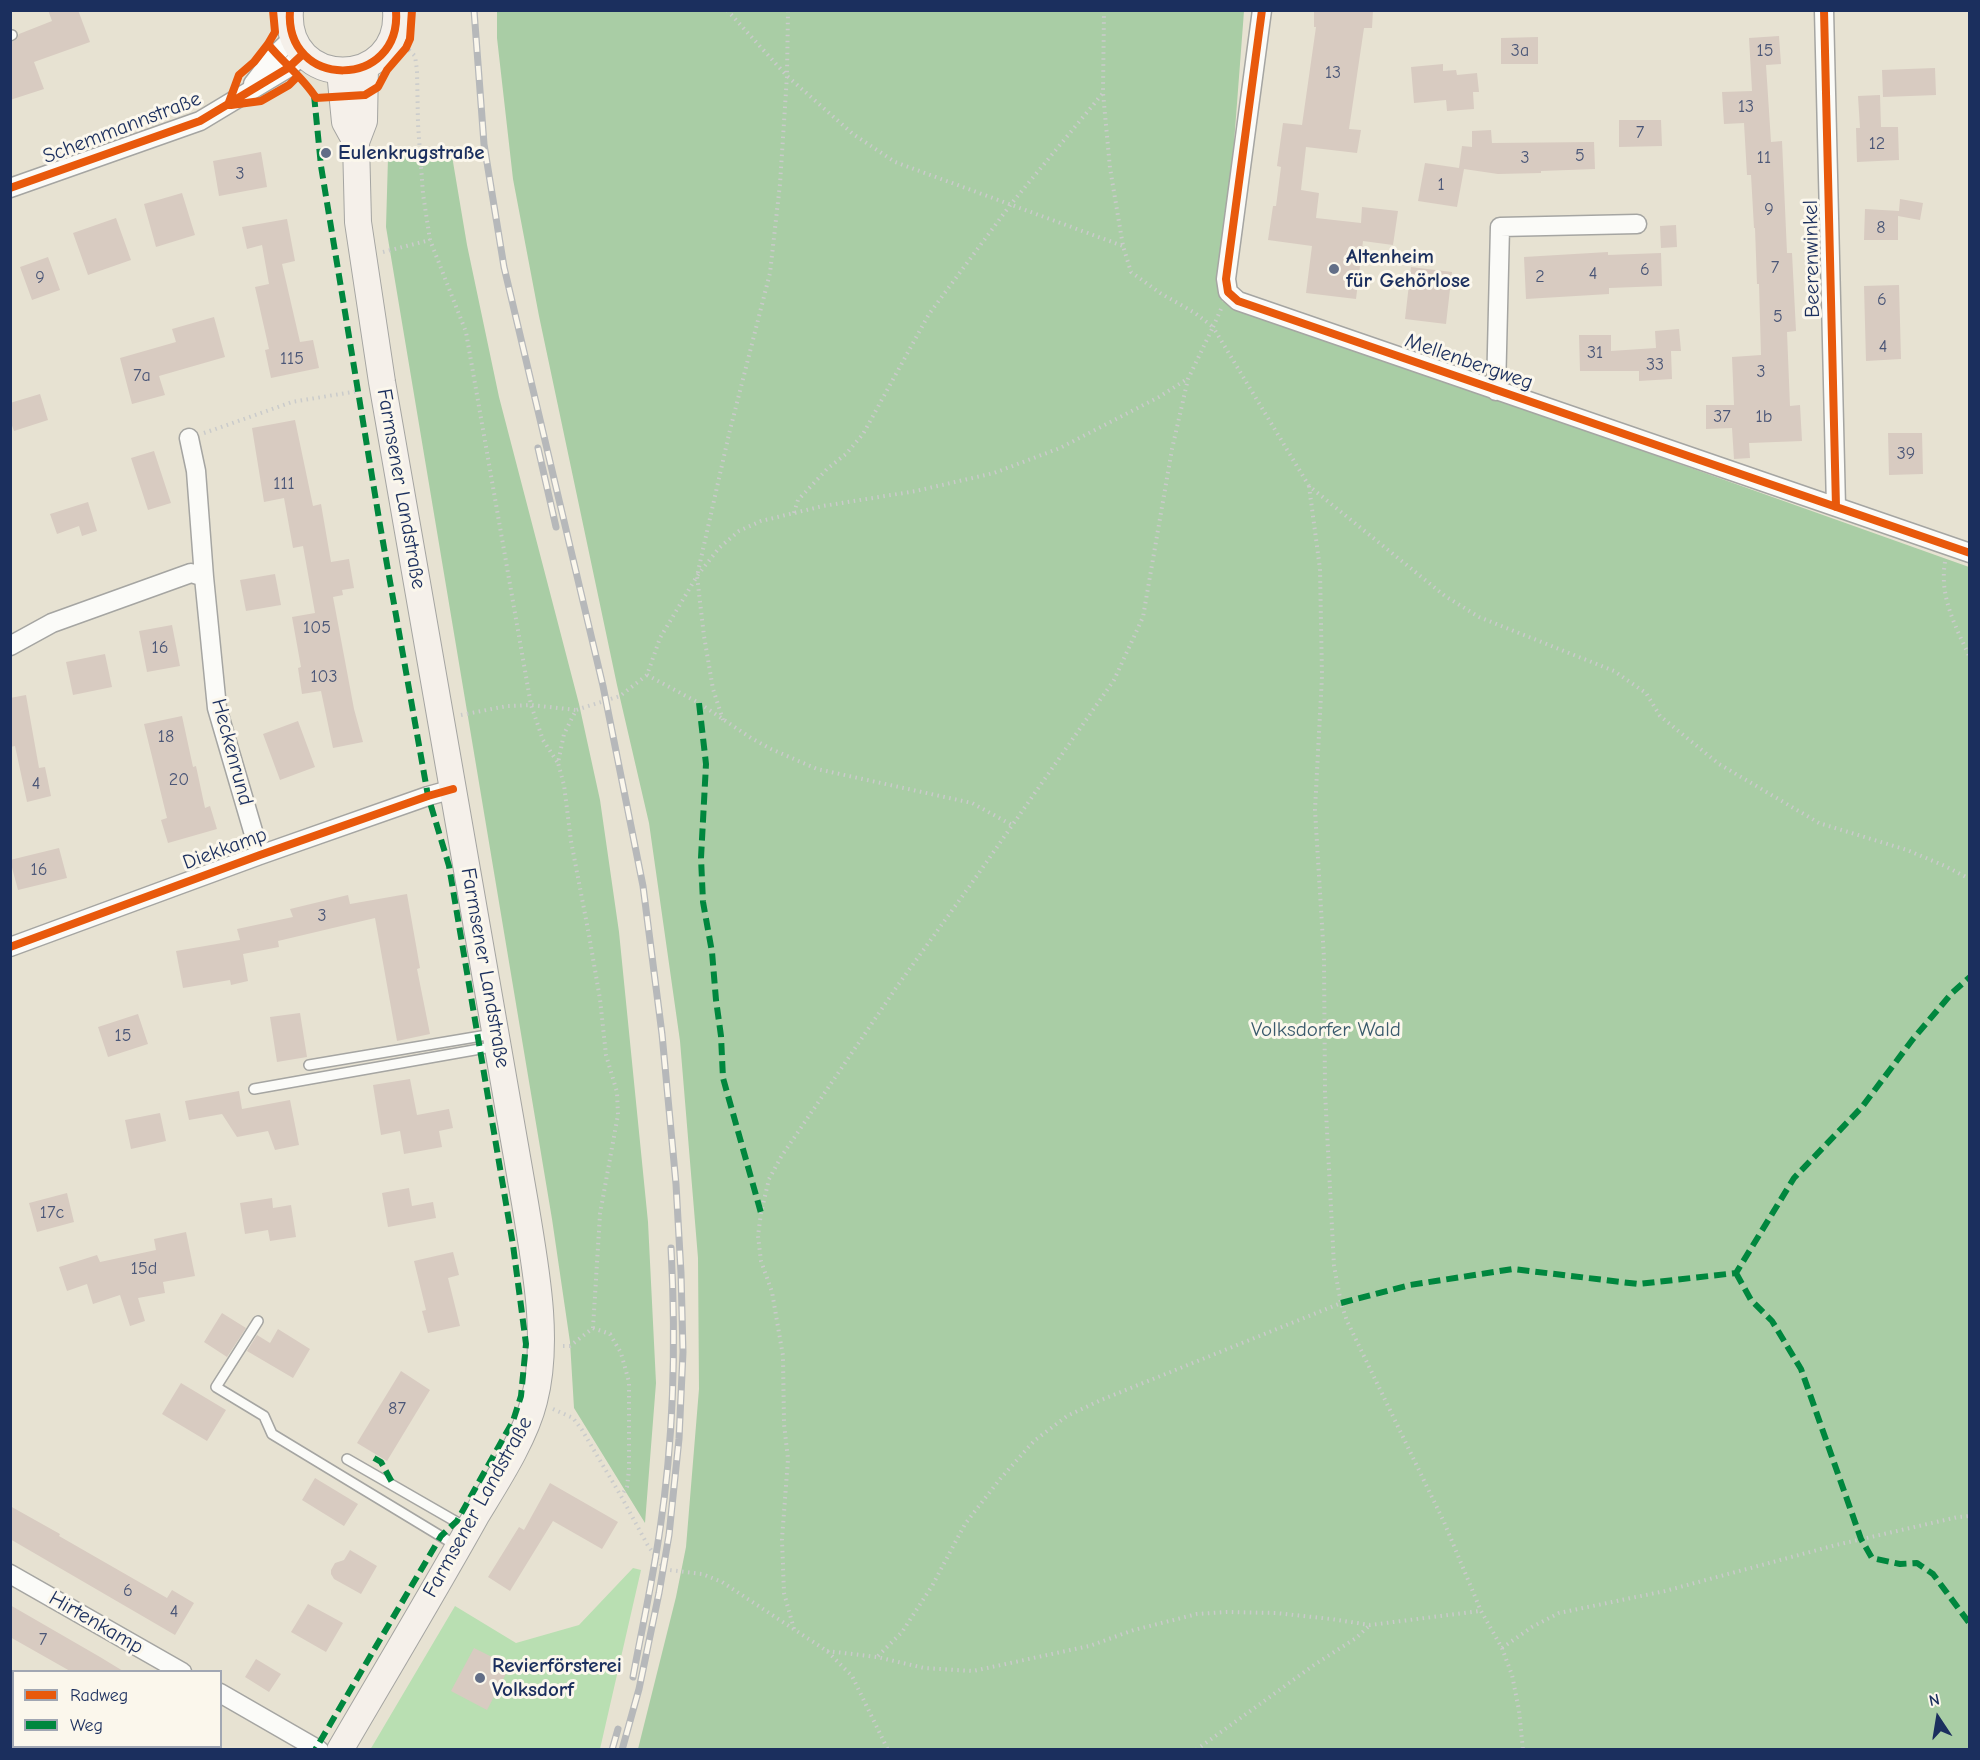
<!DOCTYPE html>
<meta charset="utf-8">
<style>
body{margin:0}
#map{position:relative;width:1980px;height:1760px;overflow:hidden;background:#e7e2d2;font-family:"Comic Neue",sans-serif}
canvas{display:block}
.frame{position:absolute;inset:0;border:12px solid #1b2f5e;pointer-events:none}
.legend{position:absolute;left:12px;top:1670px;width:210px;height:78px;box-sizing:border-box;background:#fbf7ec;border:2px solid #a1a7b3;margin:0;padding:8px 10px;list-style:none;font-size:18px;color:#1b2f5e}
.legend li{display:flex;align-items:center;gap:12px;height:30px}
.legend b{width:30px;border:2px solid #a1a7b3}
.north{position:absolute;left:1908px;top:1688px;width:60px;height:60px;-webkit-text-stroke:4px #fbf7ec;paint-order:stroke;rotate:348deg;font-size:16px;font-weight:700;line-height:24px;text-align:center;color:#1b2f5e}
.north::after{content:'';display:block;margin:auto;width:21px;height:27px;background:#1b2f5e;clip-path:polygon(50% 0,100% 100%,50% 72%,0 100%)}
</style>
<div id="map">
<canvas width="1980" height="1760"></canvas>
<div class="frame"></div>
<ul class="legend">
<li><b style="height:8px;background:#e8590c"></b>Radweg</li>
<li><b style="height:8px;background:#00873e"></b>Weg</li>
</ul>
<div class="north">N</div>
</div>
<script>
const context = document.querySelector('canvas').getContext('2d');
context.lineJoin = 'round';
function fillPath(path, color) {
  context.fillStyle = color;
  context.fill(path, 'evenodd');
}
function stroke(path, color, width, dash) {
  context.strokeStyle = color;
  context.lineWidth = width;
  context.lineCap = dash ? 'butt' : 'round';
  context.setLineDash(dash || []);
  context.stroke(path);
}
function drawText(font, color, halo, rows, align = 'center') {
  context.font = font + ' "Comic Neue",sans-serif';
  context.lineWidth = 6;
  context.setLineDash([]);
  context.textBaseline = 'middle';
  context.strokeStyle = halo;
  context.fillStyle = color;
  for (const [text, x, y, turn = 0] of rows) {
    context.save();
    context.translate(x, y);
    context.rotate((+turn || 0) * Math.PI / 180);
    context.textAlign = isNaN(turn) ? turn : align;
    if (halo) context.strokeText(text, 0, 0);
    context.fillText(text, 0, 0);
    context.restore();
  }
}
fillPath(new Path2D(`
 M633,1568l8,2 -41,179 -230,1 85,-144 61,37 63,-18z`), '#b9dfb2');
fillPath(new Path2D(`
 M497,11h747l-22,290 747,266v1182h-1331l38,-152 10,-50 13,-158 -1,-131 -18,-217 -31,-218 -32,-138 -78,-369 -26,-137 -16,-141z
 M451,150l16,95 32,152 80,307 21,96 19,132 29,290 8,161 -11,140 -71,-115 -4,-66 -18,-123 -166,-992 2,-69z`), '#a9cda5');
fillPath(new Path2D(`
 M48,10h30l12,32 -56,20 10,27 -34,11v-57l7,-4 2,-5 33,-13z
 M1314,10h59l-1,18h-8l-15,101 12,1 -4,23 -51,-6 -5,43 18,3 -3,25 45,5 1,-16 36,4 -5,34 -30,-4 -7,58 -50,-6 6,-47 -44,-6 5,-34h3l5,-39 -4,-1 6,-43 19,2 14,-98h-2z
 M1779,36l2,28 -15,1 5,77 11,-1 5,112h5l4,78 -9,1 3,74 10,-1 2,36 -53,2 1,15 -16,1 -2,-31 -26,1v-24h28l-2,-48 29,-2 -2,-71h-2l-2,-56h-1l-3,-53h-4l-3,-52 -20,1 -2,-32 30,-1 -3,-53z
 M1538,37v27h-37v-26z
 M1443,64v7l13,-1 1,5 20,-2 2,19h-6l1,17 -27,2 -1,-11 -32,3 -3,-36z
 M1935,68l1,27 -53,2 -1,-27z
 M1880,95l1,32h17l1,33 -42,2 -1,-34h4l-2,-32z
 M1619,120h42l1,26 -43,1z
 M1491,130l1,13 102,-1 1,27 -54,2v2l-43,1 -34,-5 -7,38 -39,-6 7,-38 34,5 3,-22 10,1v-16z
 M261,152l6,35 -48,9 -6,-35z
 M182,193l13,42 -39,12 -12,-43z
 M1900,199l23,4 -3,17 -22,-4v24h-34l1,-31 34,2z
 M116,218l15,42 -43,15 -15,-42z
 M287,219l8,42 -13,3 18,78 13,-2 6,28 -48,10 -6,-28 4,-1 -14,-62 14,-3 -7,-39 -15,4 -5,-22z
 M1676,225l1,22 -16,1 -1,-22z
 M1608,252v3l53,-2 1,33 -53,2v6l-83,5 -2,-42z
 M48,257l12,33 -28,10 -12,-33z
 M1411,267l41,5 -6,52 -41,-5z
 M1899,285l2,74 -35,2 -2,-75z
 M214,317l11,40 -66,19 6,19 -33,9 -12,-46 56,-16 -4,-13z
 M1679,329l2,22h-10l1,28 -33,2v-10h-59l-1,-36h32v16l45,-3 -1,-17z
 M40,394l8,26 -34,11 -4,-11v-17z
 M295,420l18,86 8,-2 10,58 18,-3 5,29 -12,2 1,5 -10,2 21,112 9,33 -30,6 -12,-57 -19,3 -4,-26 3,-1 -9,-50 23,-4 -12,-67 -10,2 -9,-50 -20,4 -12,-74z
 M1888,433h34l1,41 -34,1z
 M154,451l17,52 -23,7 -17,-52z
 M88,502l9,29 -15,5 -3,-10 -22,8 -7,-20z
 M275,574l6,31 -35,6 -6,-31z
 M172,625l8,41 -33,6 -8,-41z
 M105,654l7,33 -39,8 -7,-33z
 M26,695l13,73 6,-1 6,29 -24,6 -12,-56 -5,1v-49z
 M182,716l11,51 3,-1 9,42 5,-2 7,23 -49,14 -7,-23 6,-2 -23,-94z
 M298,721l17,46 -35,13 -17,-46z
 M59,848l8,30 -49,12 -8,-30z
 M407,894l13,74 -3,1 13,65 -33,7 -22,-123 -97,23 1,6 -36,7 5,27 -17,4 -1,-5 -47,8 -7,-37 64,-11 -3,-11 56,-12 -3,-8 58,-14 2,9z
 M300,1013l7,44 -30,5 -7,-45z
 M138,1014l10,30 -40,13 -10,-30z
 M410,1079l7,36 32,-6 4,19 -14,3 3,16 -38,7 -4,-23 -19,4 -8,-50z
 M239,1091l3,18 48,-9 9,45 -24,5 -7,-19 -31,6 -15,-23 -33,6 -4,-19z
 M160,1113l6,28 -35,8 -6,-29z
 M409,1188l3,18 21,-4 3,16 -48,9 -6,-34z
 M67,1193l7,29 -37,10 -8,-29z
 M272,1198l1,10 18,-3 5,32 -26,4 -2,-11 -23,4 -5,-31z
 M186,1232l9,44 -32,6 2,11 -27,5 7,23 -15,5 -10,-31 -27,9 -6,-20 -20,7 -8,-24 38,-12 3,7 56,-12 -2,-11z
 M453,1252l6,23 -11,3 12,48 -32,7 -6,-22 4,-1 -12,-49z
 M222,1313l24,15 -19,29 -23,-15z
 M278,1329l32,20 -17,29 -46,-27 10,-16 13,8z
 M401,1371l29,19 -43,71 -30,-18z
 M181,1383l45,27 -19,31 -45,-27z
 M315,1478l43,26 -14,22 -42,-26z
 M550,1483l68,39 -16,27 -49,-28 -43,70 -22,-14 31,-50 5,3z
 M10,1506l50,28 -1,2 108,62 5,-8 22,13 -19,32 -165,-96z
 M350,1550l27,16 -16,28 -27,-15 -3,-5v-4l4,-7 9,-3z
 M308,1604l35,19 -17,29 -35,-20z
 M10,1605l90,52 23,14h-53l-60,-34z
 M474,1648l36,18 -23,44 -36,-19z
 M256,1659l25,15 -12,18 -24,-15z`), '#d8cbc1');
const lane = new Path2D(`
 M10,36l2,-1
 M309,1065l184,-31
 M254,1089l243,-43
 M258,1321l-42,66 48,29 8,18 185,112
 M347,1459l120,69`);
const street = new Path2D(`
 M1262,10l-36,269 2,13 10,9 732,252
 M1824,10l12,497
 M253,84l23,-30 17,-16
 M10,188l190,-67 88,-53 15,-14
 M1496,391l4,-164 137,-3
 M189,438l7,33 8,106 13,131 43,147
 M10,646l42,-23 139,-50 13,4
 M10,947l250,-92 168,-59 25,-7
 M10,1574l172,98
 M220,1693l99,57`);
const secondary = new Path2D(`
 M290,10c-6,81 112,80 106,0
 M340,71l5,51 11,20
 M340,1750c46,-79 93,-157 137,-236 20,-33 48,-76 57,-113 16,-62 1,-136 -9,-198l-143,-821 -24,-160 -2,-80 8,-21 1,-54`);
stroke(lane, '#a5a5a2', 12);
stroke(street, '#a5a5a2', 21);
stroke(secondary, '#a5a5a2', 28);
stroke(new Path2D(`
 M727,10l60,66 66,58 42,28 228,84
 M409,50l6,6 2,14 1,54 5,70 7,46 36,92 65,373 12,35 15,23
 M383,252l47,-12
 M1221,309l-8,18 96,159 136,110 34,21 135,54 32,22 14,23 59,48 100,59 88,27 38,16 25,13
 M204,433l88,-31 66,-11
 M1309,486l11,83 2,107 -7,134 9,148 1,134 9,174 7,37 6,18 97,201 37,89 21,37 10,27 7,35 4,40
 M794,513l4,-13 29,-31 19,-15 17,-20 66,-120 82,-110 92,-111
 M1945,562c-6,35 11,65 25,96
 M647,675l52,28 52,35 20,11 46,20 155,34 40,22
 M461,715l46,-9 24,-1 45,5
 M723,720l-10,-31 -9,-53 -7,-60 32,-142 41,-161 10,-89 7,-108 1,-66
 M593,1328l17,6 11,19 8,29v88l-2,17 -6,9
 M563,1346h7l23,-18 7,-114 15,-83 3,-16 -1,-23 -11,-37 -6,-56 -11,-64 -18,-94 -7,-56 -6,-22 6,-29 12,-24 44,-14 27,-21 13,-37 37,-62 22,-28 20,-17 22,-10 62,-15 93,-15 78,-18 66,-25 99,-51 28,-18
 M553,1409l20,9 9,12 39,66 26,48 15,22 7,4 33,4 20,8 105,69 25,25 36,74
 M794,1629l-10,-36 -2,-54 6,-80 -4,-35 -1,-68 -11,-64 -11,-31 -3,-25 3,-23 8,-34 12,-22 117,-172 71,-98 145,-207 29,-63 29,-168 16,-70 25,-52 -18,-14 -35,-20 -29,-21 -8,-26 -13,-78 -7,-75 1,-83
 M1502,1648l30,-21 27,-14 106,-22 171,-46 122,-28 12,-1
 M827,1651l50,6 47,11 49,3 116,-25 45,-16 63,-16 29,-2 50,1 55,6 39,6 110,-14
 M878,1656l24,-24 30,-46 33,-62 35,-45 34,-38 33,-25 34,-16 240,-97
 M1196,1750l118,-85 42,-27 13,-12`), '#cacbcb', 4, [1.5, 4.5]);
stroke(lane, '#fbfbf8', 9);
stroke(street, '#fbfbf8', 18);
stroke(secondary, '#f5f0ea', 26);
const rail = new Path2D(`
 M474,10l10,134 20,123 99,419 40,200 19,148 14,150 5,89 2,79 -4,87 -10,96 -10,58 -20,96 -17,61
 M538,448l18,79
 M633,1677c9,-49 20,-98 27,-148 14,-92 16,-188 11,-281
 M612,1750l6,-21`);
stroke(rail, '#b6b8ba', 7);
stroke(rail, '#fbf7ec', 4.5, [14]);
stroke(new Path2D(`
 M314,95l7,71 59,359 48,271 21,70 64,379 13,99 -5,52 -8,25 -56,100 -16,15 -126,214
 M699,703l7,61 -5,94 2,44 9,50 4,48 5,36 2,42 38,135
 M1736,1273l15,27 21,21 29,48 60,170 11,19 28,6 17,-1 16,11 37,50
 M1341,1303l69,-18 103,-16 125,15 98,-11 58,-95 68,-71 51,-68 39,-46 18,-16
 M374,1458l7,4 13,24`), '#00873e', 6, [12, 6]);
stroke(new Path2D(`
 M290,10c-6,81 112,80 106,0
 M1262,10l-36,269 2,13 10,9 732,252
 M1824,10l12,497
 M268,44c15,19 35,33 48,54l49,-3 13,-8 9,-17 19,-22 4,-9 2,-29
 M228,105l11,-30 15,-13 14,-18 7,-12 -2,-22
 M231,105l30,-4 28,-16 9,-9
 M10,188l190,-67 88,-53 15,-14
 M10,947l250,-92 168,-59 25,-7`), '#e8590c', 8);
for (const [x, y, r, color] of [
 [326,153,6,"#626e87"],
 [1334,269,6,"#626e87"],
 [480,1678,6,"#626e87"]
]) {
  const dot = new Path2D();
  dot.arc(x, y, r, 0, 2 * Math.PI);
  context.fillStyle = color;
  context.fill(dot);
  stroke(dot, '#fbf7ec', 2);
}
drawText('18px', '#4a5677', null, [
 ["3a",1520,51],
 ["15",1765,51],
 ["13",1333,73],
 ["13",1746,107],
 ["7",1640,133],
 ["12",1877,144],
 ["5",1580,156],
 ["3",1525,158],
 ["11",1764,158],
 ["3",240,174],
 ["1",1441,185],
 ["9",1769,210],
 ["8",1881,228],
 ["7",1775,268],
 ["6",1645,270],
 ["4",1593,274],
 ["2",1540,277],
 ["9",40,278],
 ["6",1882,300],
 ["5",1778,317],
 ["4",1883,347],
 ["31",1595,353],
 ["115",292,359],
 ["33",1655,365],
 ["3",1761,372],
 ["7a",142,376],
 ["37",1722,417],
 ["1b",1764,417],
 ["39",1906,454],
 ["111",284,484],
 ["105",317,628],
 ["16",160,648],
 ["103",324,677],
 ["18",166,737],
 ["20",179,780],
 ["4",36,784],
 ["16",39,870],
 ["3",322,916],
 ["15",123,1036],
 ["17c",52,1213],
 ["15d",144,1269],
 ["87",397,1409],
 ["6",128,1591],
 ["4",174,1612],
 ["7",43,1640]
]);
drawText('21px', '#1b2f5e', '#fbf7ec', [
 ["Schemmannstraße",122,128,-21],
 ["Beerenwinkel",1812,259,-91],
 ["Mellenbergweg",1469,362,19],
 ["Farmsener Landstraße",401,489,80],
 ["Heckenrund",232,752,75],
 ["Diekkamp",225,849,-20],
 ["Farmsener Landstraße",485,968,80],
 ["Farmsener Landstraße",478,1507,-61],
 ["Hirtenkamp",96,1623,30]
]);
drawText('bold 21px', '#1b2f5e', '#fbf7ec', [
 ["Eulenkrugstraße",338,153],
 ["Altenheim",1346,257],
 ["für Gehörlose",1346,281],
 ["Revierförsterei",492,1666],
 ["Volksdorf",492,1690]
], 'left');
drawText('21px', '#395a6c', '#fbf7ec', [
 ["Volksdorfer Wald",1326,1030]
]);
</script>
